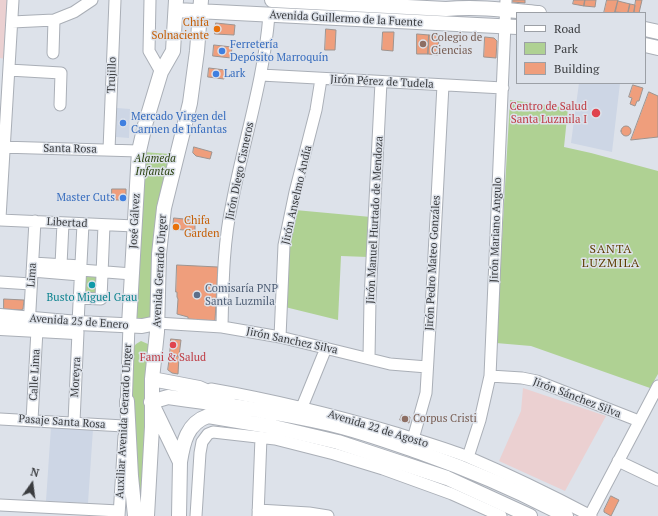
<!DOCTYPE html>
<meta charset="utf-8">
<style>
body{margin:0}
#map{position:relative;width:658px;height:516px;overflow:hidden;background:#dde2ea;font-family:"PT Serif",serif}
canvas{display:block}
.legend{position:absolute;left:516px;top:12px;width:130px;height:72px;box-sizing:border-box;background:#dde2ea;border:1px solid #9ca0a6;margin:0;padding:5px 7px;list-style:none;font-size:12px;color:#3a3c3f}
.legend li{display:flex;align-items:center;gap:8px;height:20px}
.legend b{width:20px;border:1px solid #9ca0a6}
.north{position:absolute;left:12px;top:464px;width:40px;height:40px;-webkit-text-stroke:3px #dde2ea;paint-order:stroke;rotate:14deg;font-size:11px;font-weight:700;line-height:16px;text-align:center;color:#3a3c3f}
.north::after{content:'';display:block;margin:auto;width:14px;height:18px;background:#3a3c3f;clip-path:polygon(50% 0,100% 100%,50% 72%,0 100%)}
</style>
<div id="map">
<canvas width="658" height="516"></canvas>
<ul class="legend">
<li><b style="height:5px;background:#fff"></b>Road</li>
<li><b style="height:11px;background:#afd193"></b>Park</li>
<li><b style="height:11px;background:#ef9e7c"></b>Building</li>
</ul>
<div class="north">N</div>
</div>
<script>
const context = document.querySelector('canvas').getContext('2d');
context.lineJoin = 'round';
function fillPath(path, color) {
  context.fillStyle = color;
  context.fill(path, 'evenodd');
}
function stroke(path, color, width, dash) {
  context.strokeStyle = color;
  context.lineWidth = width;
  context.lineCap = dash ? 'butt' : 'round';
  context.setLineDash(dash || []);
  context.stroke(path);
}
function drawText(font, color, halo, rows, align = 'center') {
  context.font = font + ' "PT Serif",serif';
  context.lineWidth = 3;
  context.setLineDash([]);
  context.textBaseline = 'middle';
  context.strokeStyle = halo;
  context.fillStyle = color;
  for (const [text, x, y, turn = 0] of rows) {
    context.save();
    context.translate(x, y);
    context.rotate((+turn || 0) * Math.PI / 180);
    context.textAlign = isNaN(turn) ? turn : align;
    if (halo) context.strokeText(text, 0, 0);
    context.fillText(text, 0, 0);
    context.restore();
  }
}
fillPath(new Path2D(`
 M579,83h41l-8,69 -41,-9z
 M117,108l13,1 -1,29 -13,-1z
 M51,427l42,2 -5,74 -42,-2z`), '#cdd6e5');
fillPath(new Path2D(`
 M0,0h10l-5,59 -5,-1z
 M523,388l83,28 -41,75 -66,-30 22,-50z`), '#ebd0d1');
fillPath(new Path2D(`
 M510,100l58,8 -4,39 27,6 67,18v203l-8,14 -119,-42 -35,-3z
 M143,152l27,2 -16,80 -3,86 -17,-1z
 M295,210l76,7 -3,40 -27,-1 -3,64 -53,-13 2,-62z
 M82,273l20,1 -1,25 -19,-1z
 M141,341l7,3 3,7 -10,156h-18l9,-158 4,-5z`), '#afd193');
const building = new Path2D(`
 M513,0h12v3l-13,-1z
 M574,0h11l-1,6 -11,-2z
 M585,0h11l-1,7 -11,-1z
 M607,0h11l-3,13h-11z
 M636,0h6l-3,13h-5z
 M618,1l12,3 -2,9 -13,-1z
 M630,4l5,1 -1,8h-6z
 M216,23l19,2 -1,10 -19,-1z
 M326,29l10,1 -1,20h-10z
 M383,32h11l-1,19 -11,-1z
 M417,34l12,1 -1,19h-11z
 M429,35l10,1 -1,19 -10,-1z
 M485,37l9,1 3,3 -1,17 -12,-1z
 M214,45l18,2 -1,11 -18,-2z
 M209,68l16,2 -1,9 -16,-2z
 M633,85l10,3 -4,13h-2l-2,5 -5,-2 2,-6 -3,-1z
 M649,92l9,4v41l-27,3z
 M621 131a5 5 0 1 1 10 0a5 5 0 1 1-10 0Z
 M194,147l18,5 -2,7 -14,-3 -3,-3z
 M112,189h14v11h-14z
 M174,218l21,2v11l-22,-2z
 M177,265l41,2 -3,54 -27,-2v-2l-11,-3 1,-15 -1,-2v-5h-1z
 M4,299l20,1 -1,9 -2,1 -17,-1z
 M171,339l10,1 -2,16h-9z
 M170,356h9l-1,18 -6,-1 -4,-3z
 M402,415l8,2 -1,6 -9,-3z
 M611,496l8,4 -8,16 -7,-4v-2z`);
fillPath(building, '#ef9e7c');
stroke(building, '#9d9490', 1);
const minor = new Path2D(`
 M150,0l-1,51 12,21
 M12,22l42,-2 20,-8 18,-12
 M53,53l1,-33
 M9,70l52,3 -1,32
 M261,75l242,13
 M0,147l139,4
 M109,150l6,-150
 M0,218l13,-218
 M0,220l135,6
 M33,263l48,3
 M61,265l2,-42
 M81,270l51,4
 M32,271l48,4
 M0,282l31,2
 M79,298l22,1 3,-74
 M78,323l5,-99
 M157,323l65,4 58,10 110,27 37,3
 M29,327l6,-106
 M222,327c1,-41 1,-83 10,-124 12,-63 32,-124 37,-188
 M280,337l4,-92 11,-53 21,-82 5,-31
 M369,358l1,-59 11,-217
 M490,376l32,2 15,3 102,40
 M211,389c63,11 124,26 185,44 24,8 49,15 72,24 42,18 83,38 123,59
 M302,407l24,-59
 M126,409l3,-84
 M0,419l124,7
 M32,420l5,-90
 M74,422l4,-90
 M413,439l13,-46 7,-119 10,-189
 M468,457l12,-37 10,-44 16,-376
 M618,461l40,19
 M0,505l119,6
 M258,510l51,3 19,3
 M590,515l68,-129
 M119,516l5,-80
 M196,516l4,-63 2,-11 6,-8 5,-2 62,7 59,15 49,15 69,25 49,22
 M258,516l3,-79`);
const major = new Path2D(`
 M272,0l174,9c31,-3 62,1 93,4
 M176,10l341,17
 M645,29l13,3
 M645,45l13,3
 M0,316l78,7 64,3 15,-3
 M129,325l10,-174 6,-26 16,-53 12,-21 3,-51
 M0,328l75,4
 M152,379l47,9 29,13
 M127,401l4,75 4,40
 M151,402l17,-5 7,1c52,7 103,14 155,26 30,7 60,18 89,28 51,18 100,39 147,64
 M154,408l26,54 -1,54
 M180,462c3,-19 7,-39 28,-46l66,11 64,15 109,36 83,38
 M147,516l5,-89v-48l5,-47 2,-78 5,-46 26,-105 7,-52 4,-51`);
stroke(minor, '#aaafb7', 13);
stroke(major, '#aaafb7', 16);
stroke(minor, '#fff', 11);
stroke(major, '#fff', 14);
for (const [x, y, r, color] of [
 [217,29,4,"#e8710a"],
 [423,44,4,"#8d6e63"],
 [222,51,4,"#3f7fe0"],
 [216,74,4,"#3f7fe0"],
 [596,113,5,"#e0444e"],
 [123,123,4,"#3f7fe0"],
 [123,198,4,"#3f7fe0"],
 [176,227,4,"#e8710a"],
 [92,285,4,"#0f9aa8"],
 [197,295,4,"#5c6f8a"],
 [173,345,4,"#e0444e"],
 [405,419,4,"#8d6e63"]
]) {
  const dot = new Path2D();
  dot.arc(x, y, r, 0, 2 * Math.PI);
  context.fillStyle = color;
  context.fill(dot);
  stroke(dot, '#dde2ea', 1.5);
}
drawText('11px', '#3a3c3f', '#dde2ea', [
 ["Avenida Guillermo de la Fuente",346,19,3],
 ["Trujillo",112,75,-88],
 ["Jirón Pérez de Tudela",382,82,3],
 ["Santa Rosa",70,149,1],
 ["Jirón Diego Cisneros",240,171,-78],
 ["Jirón Anselmo Andía",297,195,-77],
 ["Jirón Manuel Hurtado de Mendoza",375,220,-87],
 ["José Gálvez",135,221,-87],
 ["Libertad",67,223,3],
 ["Jirón Mariano Angulo",496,230,-88],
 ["Jirón Pedro Mateo Gonzáles",433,263,-87],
 ["Avenida Gerardo Unger",160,271,-87],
 ["Lima",32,275,-86],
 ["Avenida 25 de Enero",79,322,4],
 ["Jirón Sanchez Silva",292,341,12],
 ["Calle Lima",35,375,-87],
 ["Moreyra",76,377,-87],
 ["Jirón Sánchez Silva",577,398,21],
 ["Auxiliar Avenida Gerardo Unger",124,421,-87],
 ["Pasaje Santa Rosa",62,422,4],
 ["Avenida 22 de Agosto",378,429,17]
]);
drawText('11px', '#c56008', '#dde2ea', [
 ["Chifa",209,23],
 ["Solnaciente",209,36],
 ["Chifa",184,221,"left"],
 ["Garden",184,234,"left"]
], 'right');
drawText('11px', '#785e54', '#dde2ea', [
 ["Colegio de",431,38],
 ["Ciencias",431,51],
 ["Corpus Cristi",413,419]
], 'left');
drawText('11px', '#366cbe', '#dde2ea', [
 ["Ferretería",230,45],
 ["Depósito Marroquín",230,58],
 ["Lark",224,74],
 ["Mercado Virgen del",131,117],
 ["Carmen de Infantas",131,130],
 ["Master Cuts",115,198,"right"]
], 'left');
drawText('11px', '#be3a42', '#dde2ea', [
 ["Centro de Salud",587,107],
 ["Santa Luzmila I",587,120],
 ["Fami & Salud",173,358,"center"]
], 'right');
drawText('italic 11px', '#29410d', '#dde2ea', [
 ["Alameda",155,159],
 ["Infantas",155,172]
]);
drawText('11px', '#4e5e75', '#dde2ea', [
 ["Comisaría PNP",205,289],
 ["Santa Luzmila",205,302]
], 'left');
drawText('11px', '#0d838f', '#dde2ea', [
 ["Busto Miguel Grau",92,298]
]);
context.letterSpacing = '1px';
drawText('12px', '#5b3b01', '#dde2ea', [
 ["SANTA",611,250],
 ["LUZMILA",611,264]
]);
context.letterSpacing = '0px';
</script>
